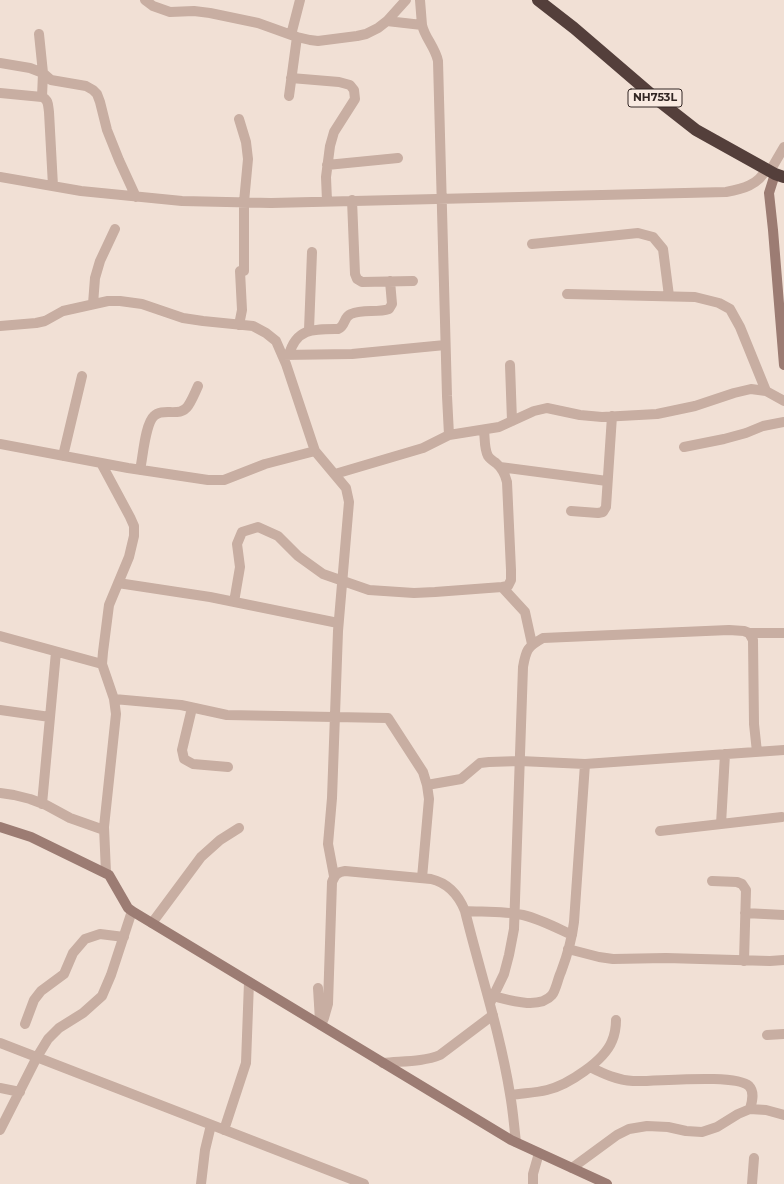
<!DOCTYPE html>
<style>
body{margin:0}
canvas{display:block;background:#f1e0d5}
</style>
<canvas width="784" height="1184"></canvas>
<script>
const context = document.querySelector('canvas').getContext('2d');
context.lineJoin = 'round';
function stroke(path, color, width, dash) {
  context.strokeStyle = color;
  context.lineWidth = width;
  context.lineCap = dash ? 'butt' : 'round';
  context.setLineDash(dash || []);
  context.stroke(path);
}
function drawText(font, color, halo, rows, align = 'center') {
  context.font = font + ' Montserrat,sans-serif';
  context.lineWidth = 3.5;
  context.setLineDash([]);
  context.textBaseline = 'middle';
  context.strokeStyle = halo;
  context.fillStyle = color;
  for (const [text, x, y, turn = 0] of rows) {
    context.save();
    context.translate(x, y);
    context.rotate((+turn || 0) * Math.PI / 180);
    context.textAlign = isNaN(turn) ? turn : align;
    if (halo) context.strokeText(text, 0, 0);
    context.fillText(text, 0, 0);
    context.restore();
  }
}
stroke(new Path2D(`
 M145,0l8,6 17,6 24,-1 16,2 48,10 39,14 13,3 8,1 39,-5 9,-2 12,-6 9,-7 19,-21
 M387,21l35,4 -2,-25
 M422,25c3,13 13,22 16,36l9,335 2,39
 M39,34l4,39 -1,24
 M291,35l9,-35
 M0,63l30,5 13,5 8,7 35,6 7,4 4,4 3,8 7,28 12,30 17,37
 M291,78l48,4 11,3 4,5 1,9 -21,33 -4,14 -4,31 1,24
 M0,93l42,4c7,3 6,9 7,15l4,74
 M289,96l8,-59
 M239,119l7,23 2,17 -4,43v69
 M327,165l71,-7
 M770,171l14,-24
 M0,177l81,14 101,10 89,2 455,-11c16,-3 33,-7 40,-23
 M352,200l3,74 2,5 5,3 51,-1
 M532,244l106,-11 15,4 10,12 6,47
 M567,294l128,3 24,6 11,6 10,18 26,64
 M93,304l2,-26 5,-17 15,-32
 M239,325l3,-15 -2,-39
 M0,326l36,-3 9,-2 18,-10 45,-10h12l22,3 41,14 20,3 50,5 13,7 10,8 10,23 29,87 31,37 3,14 -11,129 -6,167 -4,46 6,32
 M309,330l3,-78
 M282,355l70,-1 93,-9
 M289,355c7,-27 25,-26 49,-26 8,-3 5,-12 13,-15 12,-5 26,-1 38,-5l3,-5 -2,-23
 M510,365l2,56
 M0,444l128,24 80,12h16l41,-16 50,-13
 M684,447l40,-8 22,-6 17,-7 21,-4
 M63,456l19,-80
 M101,463l29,54 4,9v10l-5,21 -20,48 -6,47 -1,12 12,35 2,15 -12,113 2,46
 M500,467l107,14
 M140,470c3,-13 5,-46 14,-54 9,-9 26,2 34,-10 4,-6 7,-13 10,-20
 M335,474l88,-26 26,-13 50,-8 35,-16 13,-3 33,7 22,2 55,-3 38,-8 39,-13 17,-4 15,2 18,10
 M571,511l27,2 5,-1 3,-5 6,-91
 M118,583l92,14 128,26
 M502,587l23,25 7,32
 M234,602l6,-35 -3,-23 5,-12 16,-5 20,9 20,20 25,18 46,16 45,3 21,-1 67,-5 6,-1 3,-6v-10l-4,-88c-2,-8 -5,-14 -11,-19 -3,-2 -6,-4 -8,-7 -4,-7 -3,-18 -4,-26
 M749,633h35
 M0,636l102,28
 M114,699l67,6 46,10 161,3 35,54 4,13 2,14 -7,79
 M192,708l-10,42 2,9 9,5 35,3
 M0,710l50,7
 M427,785l34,-6 19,-16 9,-1 31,-1 65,3 199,-14
 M0,793l14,2 16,4 16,6 24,13 34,12
 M42,804l14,-152
 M721,824l4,-70
 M660,831l122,-14
 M712,881l25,1 5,2 4,6 -2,71
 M465,911c19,1 40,0 58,4 17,4 34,13 49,20
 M745,913l39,2
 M152,923l49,-66 19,-17 19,-12
 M568,949l31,8 14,2 53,-1 104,3 14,-1
 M318,988l2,33
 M493,996c16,4 46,14 59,-1 4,-5 6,-17 9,-23 6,-16 11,-33 13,-50l11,-158
 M490,1003l14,-29 5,-19 5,-26 9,-262c3,-17 4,-20 20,-29l186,-8 15,1 5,2 4,7 1,84 3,28
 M25,1024l9,-24 7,-9 23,-17 9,-21 12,-14 15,-5 24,3
 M321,1025l3,-7 4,-14 4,-122c3,-7 5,-10 13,-11l86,8c17,4 28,17 34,32 15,61 35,121 45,183 3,16 4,32 6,48
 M767,1035l17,-1
 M0,1043l364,141
 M383,1063c19,-2 40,-1 57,-8l53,-40
 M590,1067c14,7 27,13 43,14 22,1 102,-8 116,5 6,6 3,16 1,23
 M0,1088l20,4
 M511,1095c12,-2 24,-2 36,-5 21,-5 57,-29 65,-49 3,-7 4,-14 4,-21
 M0,1130l37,-73 11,-18 11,-11 24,-15 19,-17 9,-21 21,-64
 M224,1130l22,-67 3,-81
 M572,1168l45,-33 12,-6 18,-3 21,1 18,4 16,1 15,-5 21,-13 12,-5 16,1 18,5
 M201,1184l4,-34 6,-25
 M533,1184v-10l6,-21
 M752,1184l2,-26`), '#c8aea2', 10);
stroke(new Path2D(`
 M775,174l-6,19 4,37 11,135
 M0,827l31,10 78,38 19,33 4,3 379,229 96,44`), '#9c7c73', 10);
stroke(new Path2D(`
 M538,0l36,28 85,73 37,29 79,44 9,3`), '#543f3b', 12);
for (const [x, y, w] of [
 [655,98,54]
]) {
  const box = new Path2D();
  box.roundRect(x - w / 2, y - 9, w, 18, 3);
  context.fillStyle = '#f9eae1';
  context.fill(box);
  stroke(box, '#332724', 1);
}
drawText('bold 11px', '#332724', null, [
 ["NH753L",655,98]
]);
</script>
